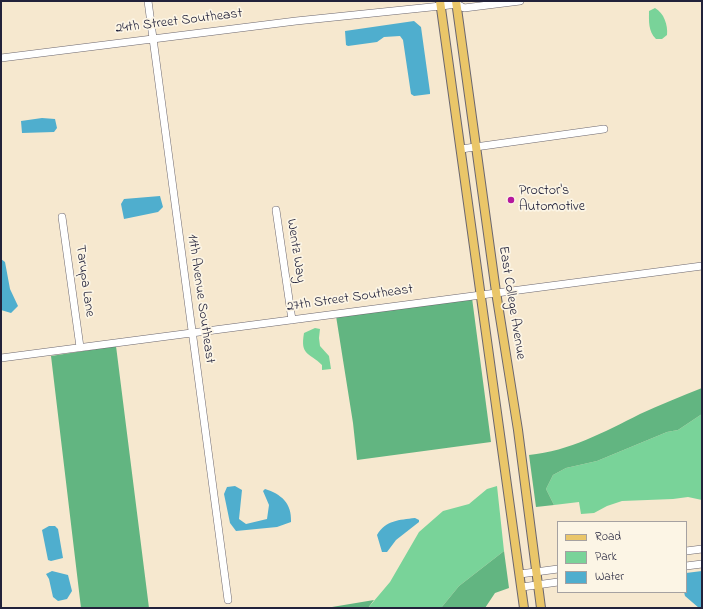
<!DOCTYPE html>
<style>
body{margin:0}
#map{position:relative;width:703px;height:609px;overflow:hidden;background:#f6e8cf;font-family:"Indie Flower",sans-serif}
canvas{display:block}
.frame{position:absolute;inset:0;border:2px solid #22223b;pointer-events:none}
.legend{position:absolute;left:557px;top:521px;width:130px;height:72px;box-sizing:border-box;background:#fcf5e5;border:1px solid #a5a1a1;margin:0;padding:5px 7px;list-style:none;font-size:12px;color:#22223b}
.legend li{display:flex;align-items:center;gap:8px;height:20px}
.legend b{width:20px;border:1px solid #a5a1a1}
</style>
<div id="map">
<canvas width="703" height="609"></canvas>
<div class="frame"></div>
<ul class="legend">
<li><b style="height:5px;background:#eac669"></b>Road</li>
<li><b style="height:11px;background:#79d399"></b>Park</li>
<li><b style="height:11px;background:#4faece"></b>Water</li>
</ul>
</div>
<script>
const context = document.querySelector('canvas').getContext('2d');
context.lineJoin = 'round';
function fillPath(path, color) {
  context.fillStyle = color;
  context.fill(path, 'evenodd');
}
function stroke(path, color, width, dash) {
  context.strokeStyle = color;
  context.lineWidth = width;
  context.lineCap = dash ? 'butt' : 'round';
  context.setLineDash(dash || []);
  context.stroke(path);
}
function drawText(font, color, halo, rows, align = 'center') {
  context.font = font + ' "Indie Flower",sans-serif';
  context.lineWidth = 3.5;
  context.setLineDash([]);
  context.textBaseline = 'middle';
  context.strokeStyle = halo;
  context.fillStyle = color;
  for (const [text, x, y, turn = 0] of rows) {
    context.save();
    context.translate(x, y);
    context.rotate((+turn || 0) * Math.PI / 180);
    context.textAlign = isNaN(turn) ? turn : align;
    if (halo) context.strokeText(text, 0, 0);
    context.fillText(text, 0, 0);
    context.restore();
  }
}
fillPath(new Path2D(`
 M655,8c9,5 13,17 12,27l-5,4h-6c-8,-8 -7,-18 -7,-28z
 M315,328l5,1 -1,9 1,8 9,10 2,13 -9,1v-5c-13,-13 -22,-9 -18,-32z
 M702,414v86l-14,-3 -15,2 -51,2 -15,5 -13,7 -13,1 -2,-12 -25,3 -8,-16 7,-14 13,-7 31,-7 70,-29 11,-2z
 M497,486l7,65 -45,35 -18,22h-73l22,-26 29,-50 24,-21 26,-7 18,-15z`), '#79d399');
fillPath(new Path2D(`
 M472,298l19,144 -134,18 -4,-37 -17,-107z
 M116,346l33,262h-68l-30,-252z
 M702,388v26l-24,16 -11,2 -70,29 -31,7 -13,7 -7,14 8,16 -18,2 -7,-52c41,-4 75,-23 111,-41 20,-9 41,-18 62,-26z
 M504,551l5,37 -14,5 -10,15h-44l18,-22z
 M374,600l-6,8h-42z`), '#62b581');
fillPath(new Path2D(`
 M414,21l7,6 9,65v2l-16,2 -3,-2 -8,-54 -3,-4 -16,1 -7,5 -29,4 -2,-1 -1,-14z
 M42,118l13,1 2,9 -3,4 -32,1 -1,-12z
 M160,196l3,11 -5,5 -34,7 -3,-15 3,-5z
 M1,259l4,3 5,27 8,17 -7,7 -10,-3z
 M235,486l7,4 -3,29 7,5 21,-5 2,-14 -6,-14 2,-2c16,5 27,14 26,33l-14,5 -41,4 -6,-8 -6,-29 3,-7z
 M415,518l4,2v2l-23,18 -9,12h-5l-5,-17c9,-15 22,-15 38,-17z
 M49,526h6l3,3 5,29 -12,3 -3,-1 -6,-30z
 M52,571l16,4 4,16 -5,8 -9,2 -5,-4 -4,-18 -3,-5z
 M702,571v37h-3l-14,-12 -1,-4h2v-19z`), '#4faece');
const minor = new Path2D(`
 M148,1l80,599
 M1,58l295,-37 145,-15 16,-2 7,4 56,-7
 M461,149l143,-20
 M276,210l16,110
 M62,217l18,130
 M1,358l701,-92
 M686,551l16,-2
 M686,566l16,-2
 M520,574l38,-5
 M522,587l36,-5`);
const major = new Path2D(`
 M440,1l84,607
 M456,1l40,291 22,138 23,178`);
stroke(minor, '#6c676f', 8);
stroke(major, '#6c676f', 10);
stroke(minor, '#fff', 7);
stroke(major, '#eac669', 8);
for (const [x, y, r, color] of [
 [511,200,4,"#b5179e"]
]) {
  const dot = new Path2D();
  dot.arc(x, y, r, 0, 2 * Math.PI);
  context.fillStyle = color;
  context.fill(dot);
  stroke(dot, '#fcf5e5', 1.5);
}
drawText('14px', '#22223b', '#fcf5e5', [
 ["24th Street Southeast",179,22,-7],
 ["Wentz Way",295,251,81],
 ["Tarupa Lane",84,281,82],
 ["11th Avenue Southeast",200,299,82],
 ["27th Street Southeast",350,299,-8],
 ["East College Avenue",511,303,81]
]);
drawText('14px', '#22223b', '#fcf5e5', [
 ["Proctor's",519,192],
 ["Automotive",519,208]
], 'left');
</script>
